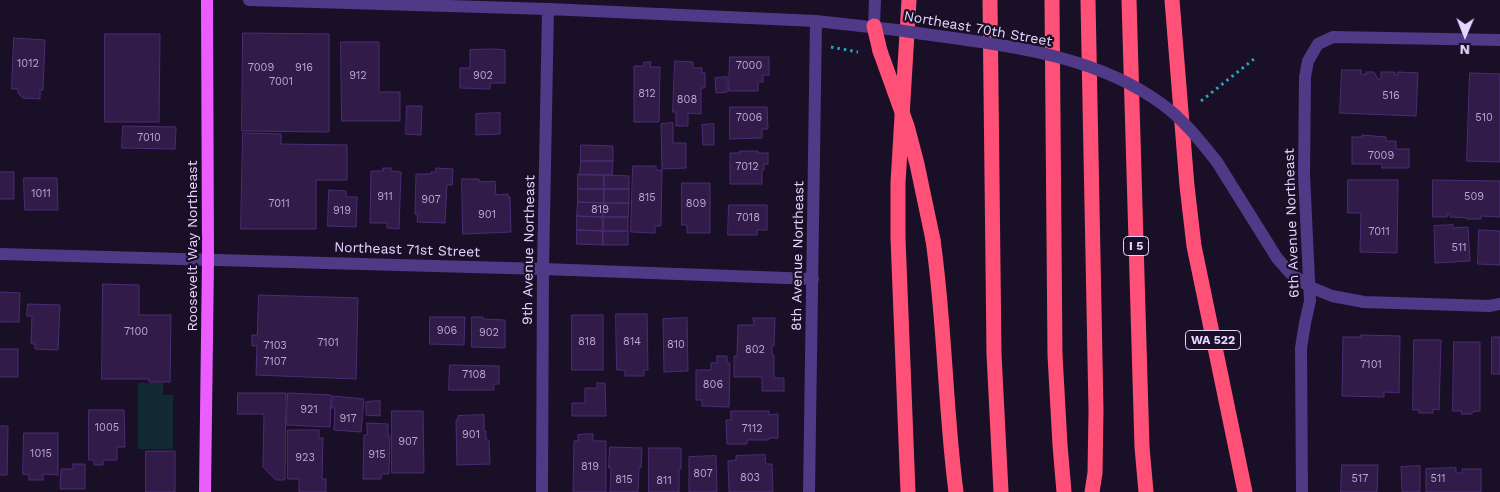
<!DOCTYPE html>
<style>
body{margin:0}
#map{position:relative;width:1500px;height:492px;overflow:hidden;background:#190f27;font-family:"Work Sans",sans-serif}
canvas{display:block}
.north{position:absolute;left:1440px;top:10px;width:50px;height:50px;-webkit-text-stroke:4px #190f27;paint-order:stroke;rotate:181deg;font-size:14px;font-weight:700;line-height:20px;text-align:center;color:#e5d6ff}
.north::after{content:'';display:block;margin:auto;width:18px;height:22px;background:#e5d6ff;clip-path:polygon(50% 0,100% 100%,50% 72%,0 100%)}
</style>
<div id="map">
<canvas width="1500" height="492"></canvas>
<div class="north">N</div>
</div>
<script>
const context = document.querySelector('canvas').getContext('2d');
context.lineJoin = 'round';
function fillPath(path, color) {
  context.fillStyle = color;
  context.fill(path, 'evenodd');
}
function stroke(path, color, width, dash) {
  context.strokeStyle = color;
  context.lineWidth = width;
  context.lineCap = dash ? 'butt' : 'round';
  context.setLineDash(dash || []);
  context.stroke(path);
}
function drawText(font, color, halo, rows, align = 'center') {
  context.font = font + ' "Work Sans",sans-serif';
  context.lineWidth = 4.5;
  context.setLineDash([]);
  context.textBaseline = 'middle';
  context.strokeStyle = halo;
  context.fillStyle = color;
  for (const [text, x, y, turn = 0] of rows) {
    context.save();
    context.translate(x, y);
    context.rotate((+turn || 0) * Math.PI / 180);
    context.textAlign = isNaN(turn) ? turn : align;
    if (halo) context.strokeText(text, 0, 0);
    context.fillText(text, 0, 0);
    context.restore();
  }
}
fillPath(new Path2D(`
 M138,383h25v12h10v54h-35z`), '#122b32');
const building = new Path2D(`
 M243,33l86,1v98l-87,-1z
 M105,34h55l-1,88h-54z
 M14,38l31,2 -2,50h-3v9l-17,-1 -5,-5v-4h-6z
 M341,42h38v50h21v29h-58z
 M495,49l10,1v33h-15v6l-30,-1v-20h10v-18z
 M730,57h39v18h-6v7h-5v9h-29z
 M675,61l18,1v6h9v5h3v15h-4v26l-13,-1v13h-12v-14h-3z
 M644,62h7l-1,5h10l-1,55h-25v-56h10z
 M1342,70h19v4l5,1v-3h8l4,7h3v-7h14v3h3v-3l20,1 -2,43 -76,-3z
 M1470,73l30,1v88l-33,-1z
 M727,77v15l-11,1 -1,-15z
 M407,106h15l-1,29 -15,-1z
 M730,107h37l1,22h-6v9l-32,1z
 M500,113v21l-24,1v-21z
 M673,123v20h13v25l-24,1 -1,-45z
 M714,124v21h-11l-1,-20z
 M123,126l53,1 -1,22 -53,-1z
 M243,133l38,1v10l66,1v35h-31v49h-75z
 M1362,135l24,2v4h10v8h13v19h-27v-4h-30v-27h10z
 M581,145l32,1v15h-32z
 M740,151h18v2h10v11h-4v6l-2,1v13h-32v-31h10z
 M581,161h32l-1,14h-32z
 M633,166h23v4h6l-1,56h-6v7l-24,-1z
 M383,168h8v3l10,1 -2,57 -12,-1v-5h-17l1,-52h12z
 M436,168l17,1 -1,16h-5l-2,38 -28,-1 1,-8h-3l1,-40h15v-2h5z
 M0,172h14v27h-14z
 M578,174l26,1v14h-26z
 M604,175l25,1v13h-25z
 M24,178h33l1,32h-33z
 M462,179h17v3l16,-1 1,14 12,-1v3h2l1,35 -48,2z
 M1348,180h50l-1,73 -37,-1 1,-39h-13z
 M1433,180l67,1v36l-19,-1v3h-14v-1l-17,-1v-3h-3v3h-14z
 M682,183h28v50h-23v-8h-5z
 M578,189h26v14l-26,-1z
 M604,189h25v14h-25z
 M329,190l17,1v6h11l-1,30 -28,-1z
 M578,202l26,1 -1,14 -26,-1z
 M604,203h25l-1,14h-25z
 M729,205h38v25h-10v5h-29z
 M577,216l26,1v14l-26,-1z
 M603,217h25v14h-25z
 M1453,225v3l15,-1 2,34 -35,2 -1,-37z
 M577,230l26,1v14l-26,-1z
 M1479,230l21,1v34l-22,-1z
 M603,231h25v14h-25z
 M103,284l36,1v30h32l-1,67h-21v-3h-47z
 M0,292l20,1 -1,29h-19z
 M259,295l99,3 -2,81 -100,-4 1,-29h-5v-11h5z
 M28,304l32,1 -2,45 -23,-1v-5h-4l1,-28h-5z
 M616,314h31l1,56h-4v6h-19v-6h-8z
 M572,315h31v55h-31z
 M430,317h35l-1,28 -34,-1z
 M472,317h11v2l22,1v28l-33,-1z
 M687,318l1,53 -24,1 -1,-53z
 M753,318h22l-1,28h-2v9h2v23h10v13h-22v-14h-28v-21h3l1,-31h16z
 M1361,335l39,1 -1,57 -15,-1v5l-42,-1 1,-59h18z
 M1492,337h8v37h-8z
 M1414,340h27l-2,70 -6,-1v4h-14v-3h-6z
 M1454,342h26v69l-8,1v2h-11l1,-3h-9z
 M0,349h18v28h-18z
 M717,356h10v7h3l-1,44 -27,-1v-6h-6v-30h15v-7h6z
 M450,365l49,1v18h-5v6h-45z
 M597,383h8l1,33h-34v-13h13v-15h12z
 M238,393h48l-1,87h-9l-13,-13 1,-53h-26z
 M288,393l43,2 -1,32 -43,-2z
 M333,396l31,3 -3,33 -27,-2 1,-22h-3z
 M380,401v15l-14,-1v-13z
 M89,410h35l1,37h-8v13h-14v5h-9v-5h-5z
 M392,411h31l1,62h-32z
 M731,411h38v4l9,-1v24h-9v2h-22v4h-20l-1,-24h5z
 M484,415v16h2v9h3l1,24 -33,1 -1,-45h2v-4z
 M367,423l21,1v12h2l-1,38h-7l-1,5h-18l1,-44h3z
 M0,426h8l-1,49h-7z
 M288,430h31v8h4l-1,41h4v13h-27v-13h-11z
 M24,433h34v42l-15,-1v6h-14v-5l-6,-1z
 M593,434v7h13v51h-33l1,-51h4v-6z
 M610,447l32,1 -1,20h-2l-1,24h-28l1,-24h-2z
 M649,448h32v21h-2v23h-30z
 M146,451h29v41h-29z
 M765,455l1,9h6l1,28h-44l-1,-31 8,-1v-4z
 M716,456l1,36h-28v-35z
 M73,464h12v25h-25l1,-20h12z
 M1342,465h36l-1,27h-36z
 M1420,466v26h-18l-1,-25z
 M1456,468v5h6v-4h19v23h-55v-23z`);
fillPath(building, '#301b49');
stroke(building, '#4d2c75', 1);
stroke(new Path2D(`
 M831,47l27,5
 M1201,101l53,-42`), '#2da0bb', 3, [2.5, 4]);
stroke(new Path2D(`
 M249,0l299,9 268,12 81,9
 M874,26l1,-26
 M1217,162l60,96 13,15 20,14 22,9 32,6 125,4 11,-2
 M0,254l543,15 270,10
 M542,492l1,-223 5,-260
 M809,492l7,-471
 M1302,492l-1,-144 4,-25 5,-22 -6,-126 1,-98 3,-16 10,-17 15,-7 167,3`), '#503987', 12);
stroke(new Path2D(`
 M205,492l3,-232 -1,-260`), '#eb5dff', 12);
stroke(new Path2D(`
 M990,0l4,354 7,138
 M1052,0l3,355 5,90 4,47
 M1088,0l8,410 -1,63 -3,19
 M1129,0l13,447 4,45
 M1172,0l15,186 7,60 51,246
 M874,26l6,25
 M933,240c12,83 12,168 23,252
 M908,492l-10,-254v-55l11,-183`), '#ff5178', 15);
stroke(new Path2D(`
 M897,30c89,14 190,19 265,74 22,16 39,38 55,58`), '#503987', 12);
stroke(new Path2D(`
 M880,51l27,75 10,38 16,76`), '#ff5178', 15);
drawText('11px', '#b8a7d2', null, [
 ["1012",28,64],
 ["7000",749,66],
 ["7009",261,68],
 ["916",304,68],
 ["912",358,76],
 ["902",483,76],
 ["7001",281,82],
 ["812",647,94],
 ["516",1391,96],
 ["808",687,100],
 ["7006",749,118],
 ["510",1484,118],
 ["7010",149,138],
 ["7009",1381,156],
 ["7012",747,167],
 ["1011",41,194],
 ["911",385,197],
 ["509",1474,197],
 ["815",647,198],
 ["907",431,200],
 ["7011",279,204],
 ["809",696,204],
 ["819",600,210],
 ["919",342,211],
 ["901",487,215],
 ["7018",748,218],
 ["7011",1379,232],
 ["511",1459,248],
 ["906",447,331],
 ["7100",136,332],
 ["902",489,333],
 ["818",587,342],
 ["814",632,342],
 ["7101",328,343],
 ["810",676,345],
 ["7103",275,346],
 ["802",755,350],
 ["7107",275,362],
 ["7101",1371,365],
 ["7108",474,375],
 ["806",713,385],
 ["921",309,410],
 ["917",348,419],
 ["1005",107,428],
 ["7112",752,429],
 ["901",471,435],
 ["907",408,442],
 ["1015",41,454],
 ["915",377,455],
 ["923",305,458],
 ["819",590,467],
 ["807",703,474],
 ["803",750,478],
 ["517",1360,479],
 ["511",1438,479],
 ["815",624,480],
 ["811",664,481]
]);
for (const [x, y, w] of [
 [1136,246,25],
 [1213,340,55]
]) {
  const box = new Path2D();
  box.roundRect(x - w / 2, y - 9.5, w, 19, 4);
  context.fillStyle = '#190f27';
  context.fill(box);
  stroke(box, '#e5d6ff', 1);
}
drawText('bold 12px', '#e5d6ff', null, [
 ["I 5",1136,246],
 ["WA 522",1213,340]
]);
drawText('14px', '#e5d6ff', '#190f27', [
 ["Northeast 70th Street",978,29,10],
 ["6th Avenue Northeast",1292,223,-92],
 ["Roosevelt Way Northeast",193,246,-90],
 ["Northeast 71st Street",407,250,2],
 ["9th Avenue Northeast",529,250,-89],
 ["8th Avenue Northeast",798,256,-89]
]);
</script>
